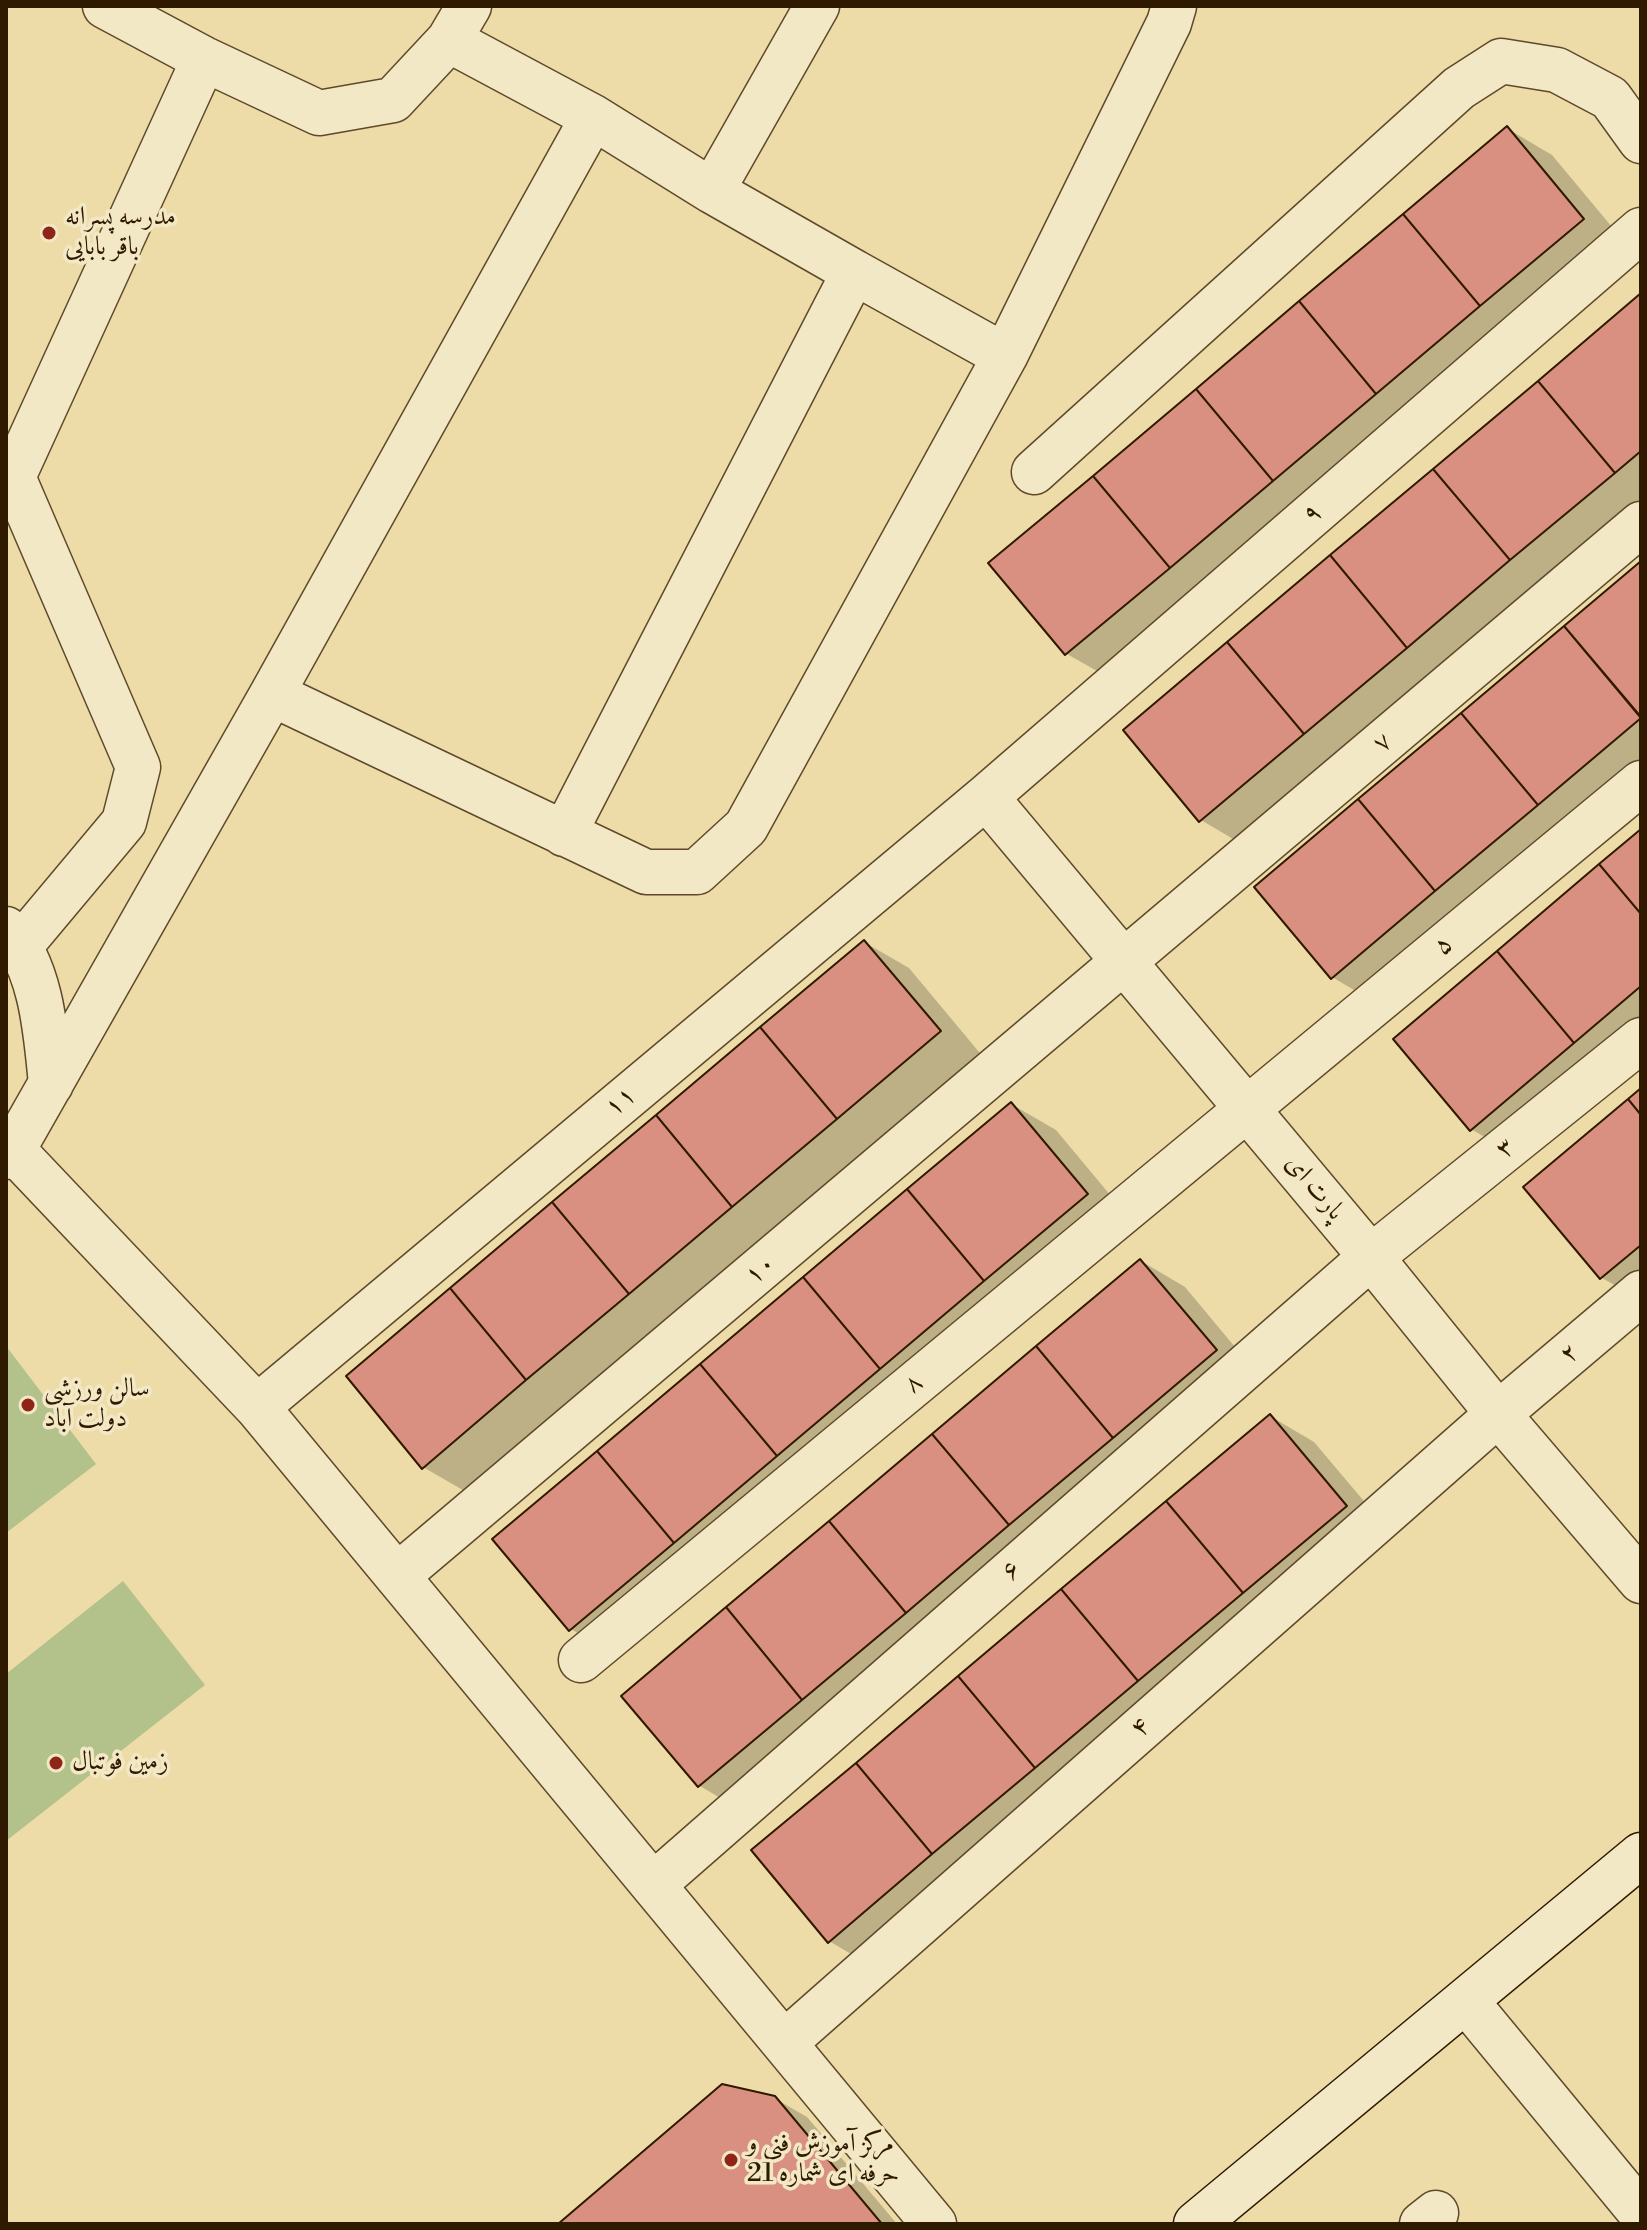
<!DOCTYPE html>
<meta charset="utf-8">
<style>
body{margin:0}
#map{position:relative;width:1647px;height:2230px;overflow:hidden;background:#eddba8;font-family:"Libre Bodoni",serif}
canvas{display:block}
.frame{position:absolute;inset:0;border:8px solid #2f1a00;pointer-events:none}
</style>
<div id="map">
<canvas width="1647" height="2230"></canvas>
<div class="frame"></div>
</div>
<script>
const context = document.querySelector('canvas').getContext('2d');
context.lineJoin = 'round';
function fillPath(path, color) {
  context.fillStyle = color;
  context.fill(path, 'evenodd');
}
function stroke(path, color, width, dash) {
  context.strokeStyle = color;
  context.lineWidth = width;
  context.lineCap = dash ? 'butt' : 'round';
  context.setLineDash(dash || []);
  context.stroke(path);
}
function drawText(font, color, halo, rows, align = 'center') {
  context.font = font + ' "Libre Bodoni",Amiri,serif';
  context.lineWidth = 7;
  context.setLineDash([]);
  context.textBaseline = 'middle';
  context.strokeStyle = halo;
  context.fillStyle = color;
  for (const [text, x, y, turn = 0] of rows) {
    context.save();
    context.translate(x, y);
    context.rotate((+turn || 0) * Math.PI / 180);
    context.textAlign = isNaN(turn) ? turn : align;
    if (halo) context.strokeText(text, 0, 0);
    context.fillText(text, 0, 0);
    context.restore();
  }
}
fillPath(new Path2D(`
 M6,1346l90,118 -90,69z
 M123,1581l82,104 -199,156v-167z`), '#b3c18b');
fillPath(new Path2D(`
 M1508,129l44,26 75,90 -516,434 -44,-25 -76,-90z
 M1641,296v217l-396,333 -44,-26z
 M1641,564v216l-265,223 -44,-26 -76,-90z
 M1641,832v217l-126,106 -44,-26z
 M864,942l45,26 75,90 -516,435 -45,-26z
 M1641,1091v209l-39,-22z
 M1011,1104l45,26 75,90 -516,435 -44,-26z
 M1141,1261l44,26 75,90 -516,435 -44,-26 -76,-90z
 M1270,1416l44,26 76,90 -517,435 -44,-26z
 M774,2098l33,19 90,107h-336z`), '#0003');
const building = new Path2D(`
 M1507,126l77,93 -104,87 -77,-92z
 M1403,214l77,92 -104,88 -77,-93z
 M1641,293v158l-26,22 -77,-92z
 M1299,301l77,93 -103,87 -77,-92z
 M1538,381l77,92 -105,87 -77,-91z
 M1196,389l77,92 -103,87 -77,-92z
 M1433,469l77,91 -103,88 -77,-93z
 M1093,476l77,92 -105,87 -77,-92z
 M1330,555l77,93 -103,86 -77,-92z
 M1641,561v156l-77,-91z
 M1564,626l77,92 -103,87 -77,-92z
 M1227,642l77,92 -105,88 -76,-92z
 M1461,713l77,92 -103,86 -77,-92z
 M1358,799l77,92 -104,88 -77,-92z
 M1641,829v85l-42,-50z
 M1599,864l42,50v72l-67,57 -77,-92z
 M864,940l77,91 -104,88 -77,-92z
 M1497,951l77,92 -104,88 -77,-92z
 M760,1027l77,92 -105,88 -76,-92z
 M1641,1088v27l-13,-16z
 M1628,1099l13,16v130l-41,34 -77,-92z
 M1011,1102l77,92 -104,87 -77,-92z
 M656,1115l76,92 -103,87 -77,-92z
 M907,1189l77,92 -104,88 -77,-92z
 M552,1202l77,92 -103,86 -76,-92z
 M1140,1259l77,91 -104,88 -77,-92z
 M803,1277l77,92 -103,87 -77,-92z
 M450,1288l76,92 -104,89 -76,-93z
 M1036,1346l77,92 -104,87 -77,-91z
 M700,1364l77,92 -103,87 -77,-92z
 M1270,1414l77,92 -104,87 -77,-92z
 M932,1434l77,91 -103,88 -77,-92z
 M597,1451l77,92 -105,88 -77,-92z
 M1166,1501l77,92 -105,88 -77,-92z
 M829,1521l77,92 -104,87 -76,-93z
 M1061,1589l77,92 -103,87 -77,-92z
 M726,1607l76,93 -104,87 -77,-91z
 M958,1676l77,92 -103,86 -76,-91z
 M856,1763l76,91 -104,89 -77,-93z
 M722,2084l53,12 107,128h-324z`);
fillPath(building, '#d99080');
stroke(building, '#2f1a00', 2);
const street = new Path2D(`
 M105,6l99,53 115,54 74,-13 56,-60 20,-34
 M449,40l144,77 119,74 105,-185
 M712,191l142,81
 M1034,472l425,-384 42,-27 56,9 53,28 31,43
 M272,694l374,178h51l49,-45 259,-471 164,-333 5,-17
 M986,797l385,460 127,157 143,167
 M564,834l290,-562 151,84
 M6,929c36,38 40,105 45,155
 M21,945l103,-123 14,-55 -125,-290 191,-418
 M13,1150l244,257 677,817
 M6,1157l7,-7 259,-456 321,-577
 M257,1407l729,-610 655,-567
 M397,1576l1244,-1052
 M581,1660l1060,-877
 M653,1885l718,-628 270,-217
 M1466,2001l175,212
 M784,2043l714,-629 143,-121
 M1422,2224l14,-11`);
const secondary = new Path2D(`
 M1196,2224l445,-369`);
stroke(street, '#5e4a2a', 47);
stroke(secondary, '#2f1a00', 47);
stroke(street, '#f3e8c6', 44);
stroke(secondary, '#f3e8c6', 44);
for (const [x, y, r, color] of [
 [49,233,8,"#8f2418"],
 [28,1405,8,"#8f2418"],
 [56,1763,8,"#8f2418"],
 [731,2160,8,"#8f2418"]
]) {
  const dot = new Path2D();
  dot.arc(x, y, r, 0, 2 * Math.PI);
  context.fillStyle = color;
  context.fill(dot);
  stroke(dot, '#f3e8c6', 3);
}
drawText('26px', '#2f1a00', '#f3e8c6', [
 ["مدرسه پسرانه",65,218],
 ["باقر بابایی",65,248],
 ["سالن ورزشی",44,1390],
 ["دولت آباد",44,1420],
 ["زمین فوتبال",72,1763],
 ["مرکز آموزش فنی و",747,2145],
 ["حرفه ای شماره 21",747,2175]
], 'left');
drawText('26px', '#2f1a00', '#f3e8c6', [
 ["۹",1313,514,-41],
 ["۷",1383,743,-40],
 ["۵",1444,946,-40],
 ["۱۱",621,1102,-40],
 ["۳",1506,1149,-39],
 ["پارت ای",1314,1188,50],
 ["۱۰",761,1270,-40],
 ["۲",1570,1354,-40],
 ["۸",914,1384,-40],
 ["۶",1012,1571,-41],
 ["۴",1141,1728,-41]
]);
</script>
